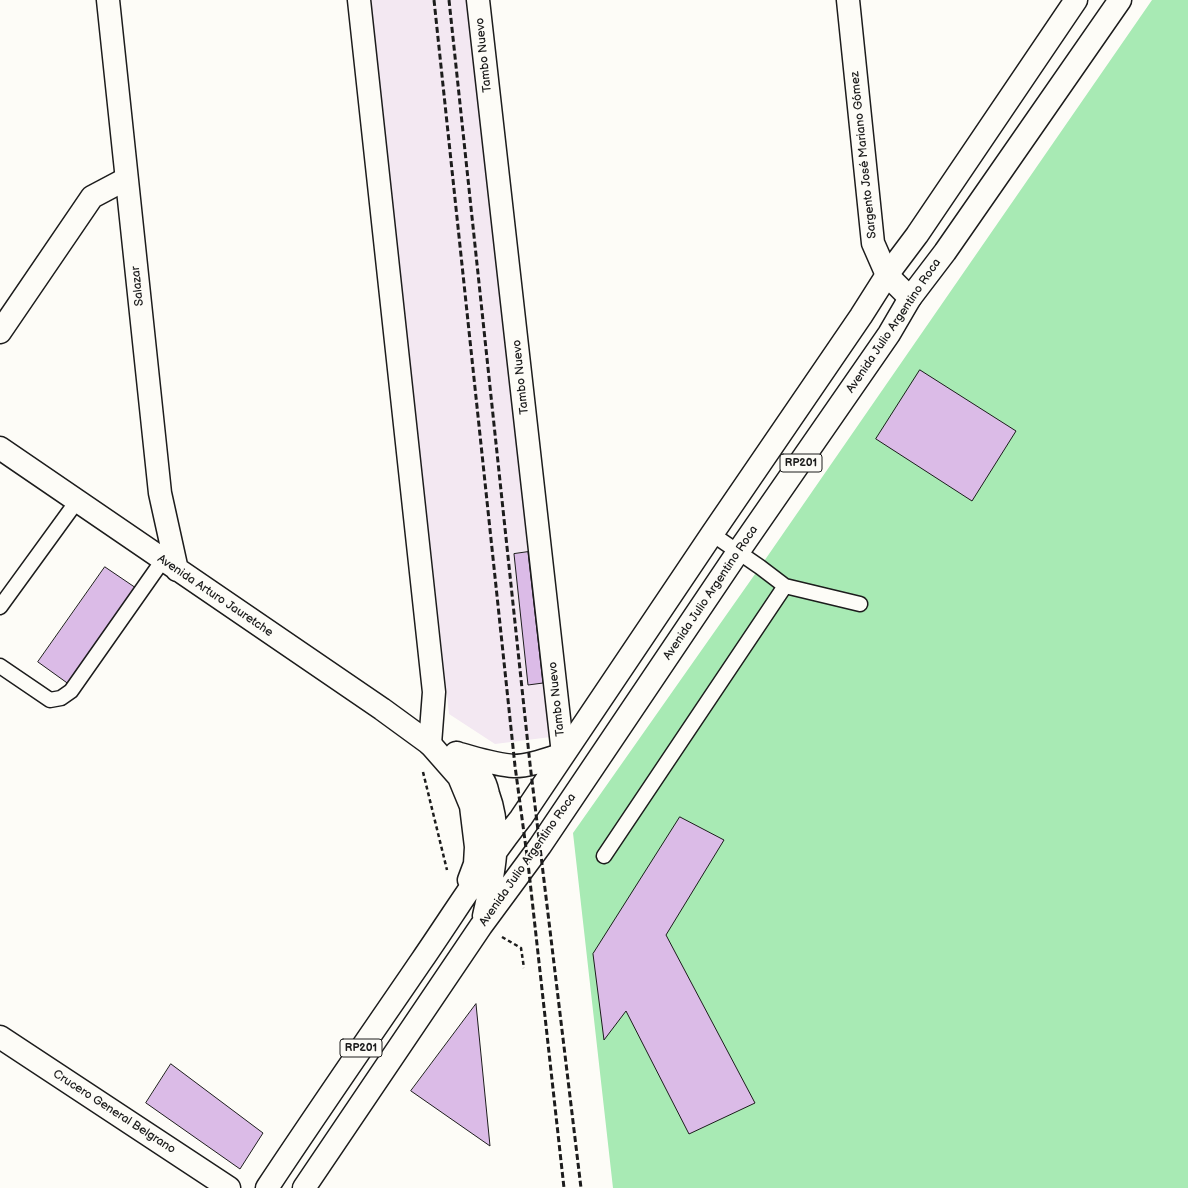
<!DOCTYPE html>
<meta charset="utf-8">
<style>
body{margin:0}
canvas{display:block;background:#fdfcf7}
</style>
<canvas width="1188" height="1188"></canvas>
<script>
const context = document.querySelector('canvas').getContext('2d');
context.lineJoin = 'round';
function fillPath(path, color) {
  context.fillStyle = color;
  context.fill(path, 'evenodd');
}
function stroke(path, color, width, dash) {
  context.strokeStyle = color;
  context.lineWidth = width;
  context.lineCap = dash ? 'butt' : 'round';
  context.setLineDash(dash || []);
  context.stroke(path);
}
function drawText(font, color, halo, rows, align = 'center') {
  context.font = font + ' "Balsamiq Sans",sans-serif';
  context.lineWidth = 3.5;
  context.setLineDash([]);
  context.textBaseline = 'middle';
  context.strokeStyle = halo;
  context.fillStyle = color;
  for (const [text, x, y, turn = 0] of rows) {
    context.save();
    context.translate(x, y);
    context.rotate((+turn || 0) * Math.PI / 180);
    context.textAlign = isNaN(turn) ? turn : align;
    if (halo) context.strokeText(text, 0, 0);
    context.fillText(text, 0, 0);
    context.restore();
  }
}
fillPath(new Path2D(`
 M370,0h97l76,683 8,54 -56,7 -46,-30z`), '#f3e8f2');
fillPath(new Path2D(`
 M1152,0h36v1188h-575l-40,-355 187,-266z`), '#a8eab4');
const building = new Path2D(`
 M920,370l96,61 -44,70 -96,-62z
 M528,552l15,131 -15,2 -14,-131z
 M105,567l31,21 -66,97 -32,-23z
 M680,817l44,23 -58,95 89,168 -66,31 -63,-123 -22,29 -11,-86z
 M476,1004l14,142 -79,-55z
 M171,1064l92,69 -23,36 -94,-66z`);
fillPath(building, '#dbbbe7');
stroke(building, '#1c1c1c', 1);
const lane = new Path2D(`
 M712,534l48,33 25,19 75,18
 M0,607l77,-106
 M0,666l50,34 11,-2 10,-7 92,-131
 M604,856l181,-270`);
const street = new Path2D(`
 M359,0l75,692 -4,52
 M478,0l85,754
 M848,0l25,243 14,32 23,23
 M0,332l92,-135 34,-18`);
const secondary = new Path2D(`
 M108,0l52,493 17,77
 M0,448l382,261 48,35
 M0,1037l229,151`);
const primary = new Path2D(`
 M430,744l29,33 12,29 5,41 -1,17 -6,16
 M456,753c19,5 39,12 58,13 16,0 34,-7 49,-12
 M457,753c7,7 21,19 26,27 3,4 4,10 5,14 15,40 5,83 -4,122
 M267,1188c51,-77 103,-152 155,-228 33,-48 63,-97 99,-142l191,-284 149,-218 26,-41 30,-40 159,-235
 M304,1188l177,-262 59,-80 198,-294 151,-218 21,-36 35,-46 175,-252`);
stroke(lane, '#1c1c1c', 17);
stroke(street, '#1c1c1c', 25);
stroke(secondary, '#1c1c1c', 25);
stroke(primary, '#1c1c1c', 25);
stroke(new Path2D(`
 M423,772l24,98
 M502,937l19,11 3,20`), '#1c1c1c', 2.5, [4, 3]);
stroke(lane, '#fdfcf7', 14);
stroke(street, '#fdfcf7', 22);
stroke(secondary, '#fdfcf7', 22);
stroke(primary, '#fdfcf7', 22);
stroke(new Path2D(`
 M434,0l81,766 13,97 36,325
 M449,0l81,764 51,424`), '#1c1c1c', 3, [6, 3]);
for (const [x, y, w] of [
 [801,463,42],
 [361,1048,42]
]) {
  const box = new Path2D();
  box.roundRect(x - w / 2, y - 9, w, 18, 3);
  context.fillStyle = '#fdfcf7';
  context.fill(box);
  stroke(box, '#1c1c1c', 1);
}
drawText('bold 11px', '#1c1c1c', null, [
 ["RP201",801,463],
 ["RP201",361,1048]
]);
drawText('12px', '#1c1c1c', '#fdfcf7', [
 ["Tambo Nuevo",484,55,-96],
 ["Sargento José Mariano Gómez",864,155,-96],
 ["Salazar",138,286,-96],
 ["Avenida Julio Argentino Roca",894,326,-56],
 ["Tambo Nuevo",521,377,-96],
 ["Avenida Julio Argentino Roca",711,593,-56],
 ["Avenida Arturo Jauretche",215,596,34],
 ["Tambo Nuevo",557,699,-96],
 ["Avenida Julio Argentino Roca",528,860,-55],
 ["Crucero General Belgrano",114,1112,33]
]);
</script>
